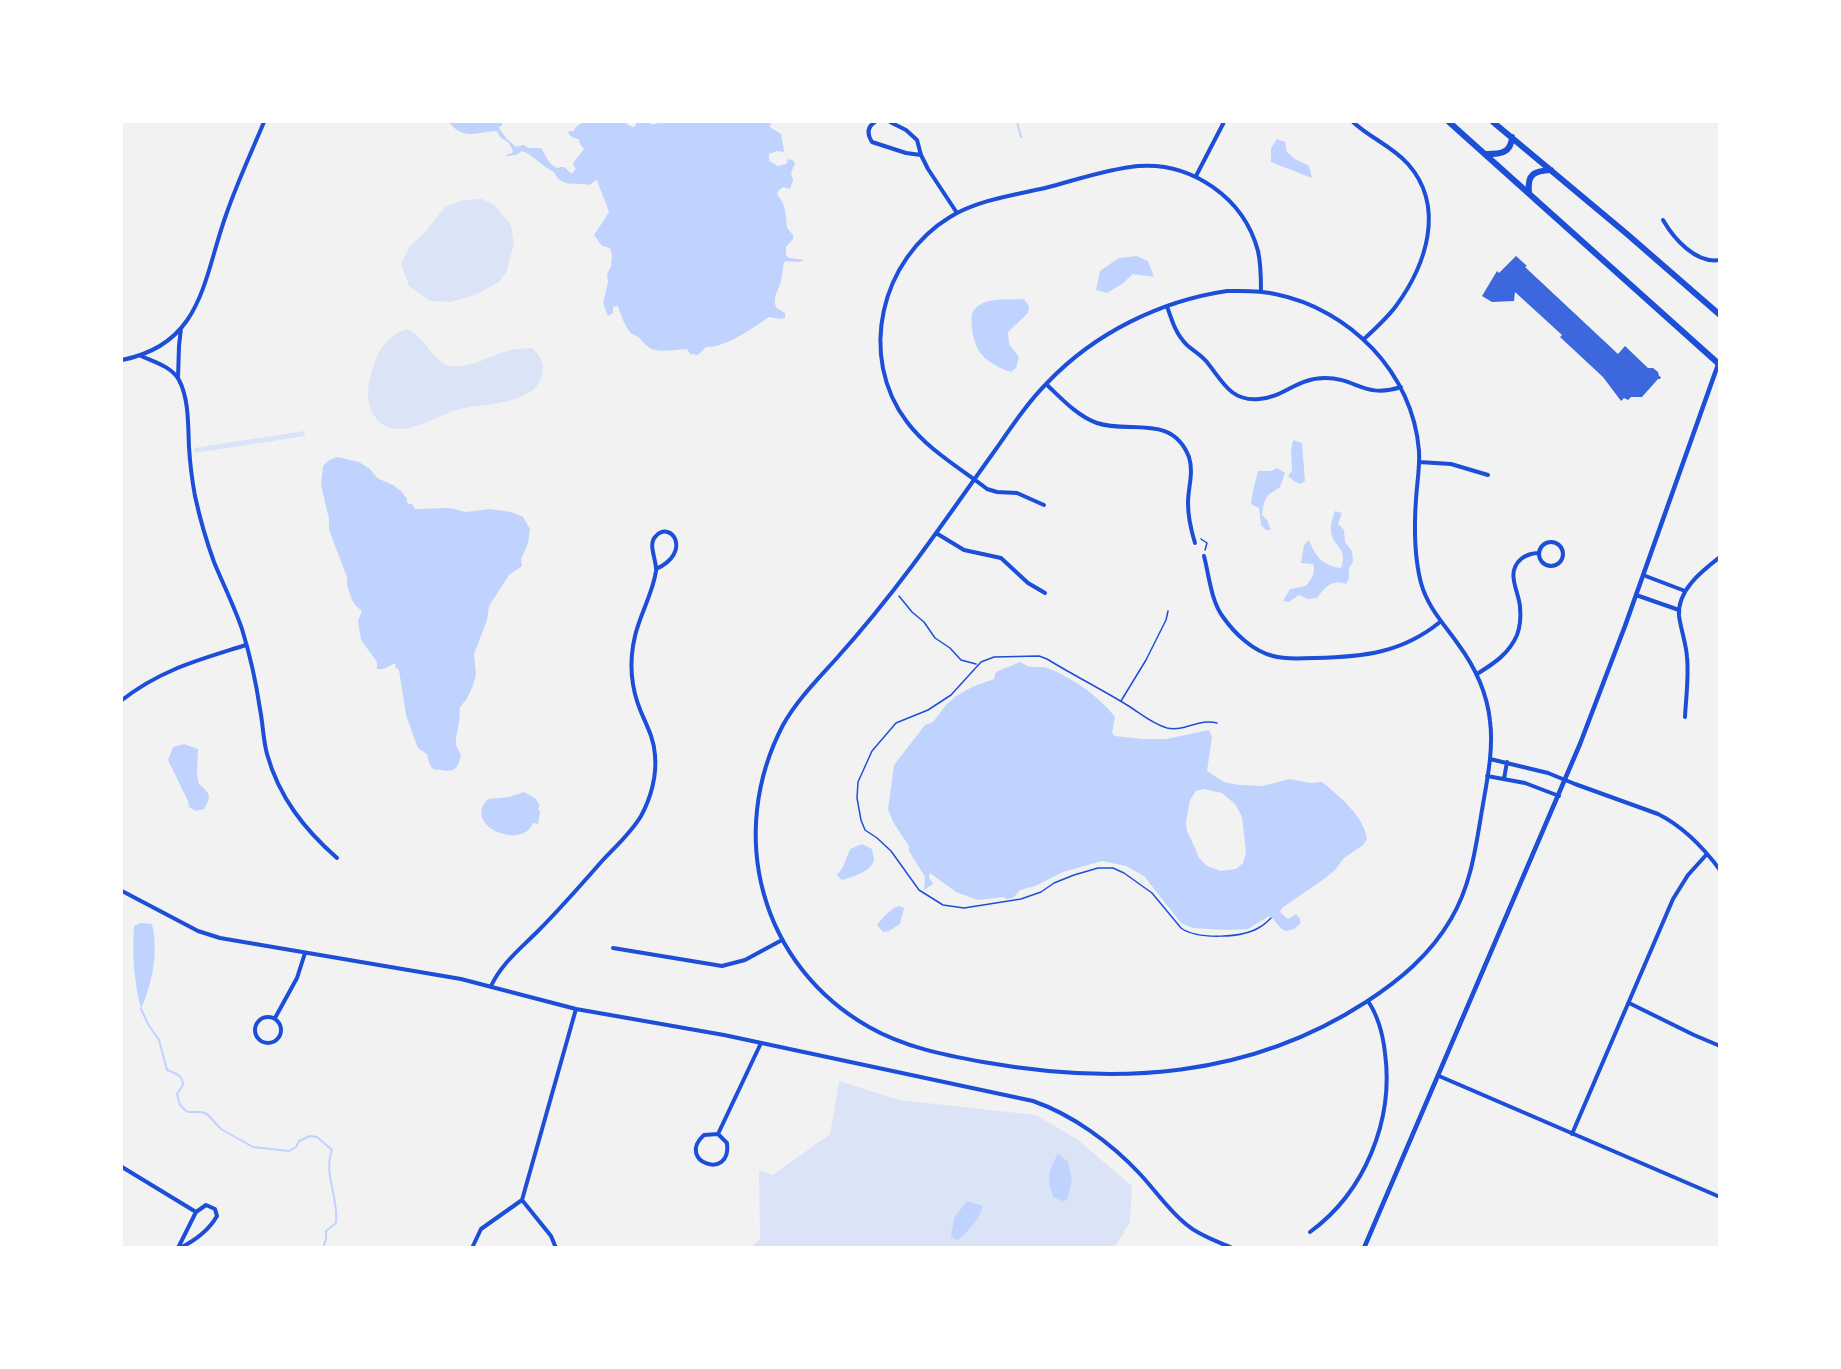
<!DOCTYPE html>
<style>
body{margin:0}
#map{position:relative;width:1841px;height:1369px;overflow:hidden;background:#f2f2f2;font-family:Manrope,sans-serif}
canvas{display:block}
.frame{position:absolute;inset:0;border:123px solid #fff;pointer-events:none}
</style>
<div id="map">
<canvas width="1841" height="1369"></canvas>
<div class="frame"></div>
</div>
<script>
const context = document.querySelector('canvas').getContext('2d');
context.lineJoin = 'round';
function fillPath(path, color) {
  context.fillStyle = color;
  context.fill(path, 'evenodd');
}
function stroke(path, color, width, dash) {
  context.strokeStyle = color;
  context.lineWidth = width;
  context.lineCap = dash ? 'butt' : 'round';
  context.setLineDash(dash || []);
  context.stroke(path);
}
fillPath(new Path2D(`
 M482,199l12,6 17,20 3,18 -7,28 -8,11 -24,13 -25,7 -20,-1 -21,-15 -8,-22 9,-18 16,-15 19,-24 18,-7z
 M406,329c17,6 22,24 37,34 15,11 45,-6 61,-11 9,-3 19,-4 28,-4 9,9 13,15 10,28 -9,30 -60,27 -86,34 -25,8 -63,36 -83,4 -6,-11 -6,-25 -3,-36 7,-25 11,-38 36,-49z
 M304,431l1,5 -110,17 -1,-5z
 M839,1081l60,19 137,15 42,25 54,46 -2,36 -15,25 -364,1 9,-10 -1,-68 14,5 57,-41z`), '#dbe4f7');
fillPath(new Path2D(`
 M449,122h53v3l-3,3 8,11 9,8 8,-2 4,3h13l7,12 4,5 6,3c8,-4 8,2 14,6l4,-6 -2,-1 -1,-4 11,-14 -5,-7 1,-2 -8,-3 -4,-4 1,-2h5l1,-3 7,-6h44l2,3 5,2 3,-2v-3h13l2,2h5l2,-2h116l-3,1 -1,4 11,7 3,17 -1,1 -6,-1 -8,3v7l9,5 8,-2 2,-5 4,1 3,3 -4,10 2,7 -3,9 -7,-2 -4,3 -2,4c9,11 9,21 10,34l6,7v4l-7,8v8l3,3 15,2 -5,2 -14,-1c-3,6 -2,12 -4,19 -1,7 -10,20 -4,28 2,2 5,3 8,5v5l-6,1 -10,-2c-16,11 -44,31 -63,30l-8,8 -8,-1 -3,-5c-11,0 -24,4 -35,0 -6,-2 -9,-8 -14,-12 -3,-3 -6,-2 -8,-5 -4,-4 -11,-21 -12,-26l-5,1v6l-5,3 -5,-13 5,-21 -1,-8 4,-8 1,-11 -2,-7 -8,-2 -8,-11 15,-23c-3,-11 -9,-21 -12,-32l-8,5c-14,-3 -28,3 -35,-13 -13,-6 -19,-16 -32,-21l-6,4 -9,1 -1,-1 6,-2 1,-2 -4,-8 -9,-6 -3,-6c-18,0 -33,11 -48,-9z
 M1277,139l8,3 2,10 8,7 14,7 3,12 -41,-16v-14z
 M1137,256l11,5 6,16 -21,-3 -11,10 -15,9 -11,-3 4,-19 19,-13z
 M1024,299l5,7 -1,7 -20,19 1,12 10,13 -3,11 -5,4c-23,-8 -36,-18 -39,-43 0,-6 -2,-14 2,-19 10,-14 35,-10 50,-11z
 M1293,440l9,3 3,38 -4,3 -7,-3 -6,-5 4,-5 -1,-19z
 M337,457l22,5 11,7 7,9 16,7 9,7 5,7v3l2,2h3l3,5 35,-1 16,4 24,-3 21,3 12,5 7,12 -2,14 -7,16 1,7 -13,9 -20,31 -2,14 -13,34 2,21 -4,13 -6,12 -6,7 -1,16 -3,15v7l5,10c-3,13 -6,18 -20,15 -4,-1 -6,1 -9,-2 -3,-3 -4,-10 -5,-14l-9,-6 -2,-5 -10,-28 -7,-45 -4,-3 1,-4 -13,6h-6v-7l-16,-22 -3,-19 4,-10 -6,-5 -4,-6 -5,-15v-8l-18,-47v-11l-8,-34 2,-19 5,-5z
 M1277,468l8,5 -5,14 -12,8 -4,7 -2,13 5,5 4,10h-5l-5,-5 -2,-17 -8,-4 1,-9 6,-24h13z
 M1335,511l7,2 -4,11 6,6 1,12 7,9 1,11 -4,6v10l-3,6c-14,-5 -21,3 -29,14l-9,1 -9,-4 -10,7 -6,-1 7,-12 16,-3c6,-8 10,-13 7,-22l-12,-1 3,-18 5,-5c6,16 14,26 32,28 8,-22 -9,-20 -10,-37 -1,-6 2,-14 4,-20z
 M1020,662c5,2 8,5 13,5 5,1 9,-1 14,1 23,8 53,29 68,49l-3,16 3,3 27,3h24l43,-9 3,7 -5,34 17,11 15,3 23,1 28,-7 20,4 12,-1c17,14 42,34 45,57l-4,6 -19,13 -9,12 -11,9 -42,29 -2,4 8,7 8,-5 4,5v5l-6,5 -8,2c-8,-2 -10,-12 -17,-15l-21,13 -20,1 -35,-2 -12,-5 -4,-5 -33,-42 -18,-10 -24,-5 -39,11 -28,14 -15,4 -7,8 -7,1 -2,-2 -26,3 -22,-8 -26,-19 -1,4 4,7 -9,6 1,-13 -16,-26v-5l-16,-24 -5,-13 6,-44 31,-40 8,-3 13,-17 10,-9 16,-9 22,-8 2,-7zM1204,789l18,4 13,11 7,13 4,35 -3,11 -7,6 -15,2 -14,-5 -8,-8 -4,-10 -8,-17 -1,-9 4,-22 6,-9z
 M184,744l14,5 -1,26 2,9c11,9 13,12 5,25l-8,2 -7,-4 -1,-6 -20,-41 5,-13z
 M524,792c10,6 10,3 16,14l-2,2 2,4 -2,12 -5,-1c-10,28 -72,3 -45,-24l21,-2z
 M862,844l10,5c0,1 2,9 2,10 -1,12 -22,18 -32,21l-5,-5 6,-8 7,-18z
 M899,906l5,2 -4,16 -11,7 -6,1 -6,-7c6,-8 13,-16 22,-19z
 M141,923l11,1c7,29 0,59 -11,85 -7,-28 -9,-55 -7,-83z
 M1058,1154l10,8 4,19 -5,19 -5,1 -9,-4c-6,-19 -5,-26 5,-43z
 M967,1201l16,5c-4,14 -14,24 -25,34l-7,-3 3,-19z`), '#bfd3fe');
stroke(new Path2D(`
 M1017,122l4,15
 M141,1009l7,15 11,16 8,30c8,3 16,5 16,15l-6,9 3,11 5,5 3,2h13l6,2 14,15 32,18 36,4 7,-4 3,-6 11,-5 7,1 15,13c-9,25 7,47 4,73l-10,8v8l-3,9`), '#bfd3fe', 2);
fillPath(new Path2D(`
 M1516,256l11,10 -2,1 93,87 7,-8 23,22h5l5,4 1,4 2,1 -1,2h-2l-16,18h-11l-3,3 -4,-2 -3,3 -18,-24 -43,-40 2,-2 -47,-43 -1,9 -22,1 -10,-6 15,-25 2,2z`), '#3d67dc');
stroke(new Path2D(`
 M1201,539l6,4 -2,7
 M899,596l13,16 12,10 11,16 15,10 11,12 15,4
 M1121,701l25,-41 20,-40 2,-9
 M1217,723c-18,-5 -32,9 -50,5 -15,-4 -27,-15 -40,-23 -26,-16 -54,-30 -80,-46l-8,-3 -45,1 -13,5 -30,33 -23,15 -32,13 -24,28 -14,31 -1,16 4,22 4,10 12,8 14,13 28,39 24,15 21,3 57,-9 20,-7 13,-9 20,-8 24,-7h15l11,5 28,20 29,35c17,12 62,10 79,-1 4,-2 8,-6 11,-9`), '#1d4ed8', 1.5);
stroke(new Path2D(`
 M875,122c-8,5 -8,12 -3,20l34,11 15,2
 M890,122l16,8 11,10 4,15 7,14 29,44
 M1353,122c17,16 39,24 55,42 38,43 18,101 -12,142 -9,12 -21,23 -32,33
 M1196,176l28,-54
 M1663,220c11,19 33,44 57,40
 M1227,291c16,0 32,-1 48,3 75,15 138,79 144,157 1,16 -2,32 -3,48 -2,28 -2,57 5,84 7,25 23,41 37,61 17,23 29,48 32,77 4,31 -4,64 -9,95 -6,36 -11,71 -30,103 -21,36 -51,61 -85,83 -117,76 -249,84 -383,60 -39,-7 -79,-15 -114,-35 -109,-62 -143,-193 -86,-302 14,-25 34,-45 53,-66 27,-30 52,-61 76,-93 29,-39 56,-78 84,-117 16,-23 32,-47 52,-67 47,-49 112,-81 179,-91z
 M1167,306c5,15 9,29 21,40 6,5 13,9 18,15 16,19 24,41 53,38 24,-1 37,-21 66,-21 32,0 39,21 76,9
 M141,356c13,6 30,10 38,24 10,19 9,45 10,67 1,16 3,33 6,49 5,23 11,44 19,66 9,22 20,44 28,67 8,26 14,53 18,80 3,15 3,30 7,45 12,43 37,75 70,104
 M122,360c81,-16 81,-81 104,-145 11,-32 25,-62 38,-93
 M178,378l1,-32 2,-18
 M1046,384c15,14 31,32 51,39 32,11 75,-10 92,34 5,16 -1,30 -1,46 0,13 3,27 7,40
 M1419,462l32,2 37,11
 M1044,505l-27,-12 -20,-1 -10,-3c-27,-21 -59,-39 -80,-67 -50,-66 -26,-163 43,-205 28,-17 64,-22 95,-29 31,-8 62,-19 93,-22 54,-4 106,32 120,85 3,13 3,27 3,40
 M936,533l28,17 37,8 27,25 17,10
 M1539 554a12 12 0 1 1 24 0a12 12 0 1 1-24 0Z
 M1204,556c5,19 7,45 19,61 12,17 30,34 50,39 14,4 28,2 42,2 48,-1 87,-5 125,-36
 M1643,575l42,16
 M1636,595l43,15
 M1477,674c16,-10 32,-20 40,-39 3,-8 4,-18 3,-28 -1,-16 -15,-34 1,-48 5,-4 11,-6 18,-6
 M122,700c40,-31 77,-40 124,-55
 M1685,717c1,-20 4,-40 2,-60 -1,-14 -6,-27 -8,-41 -2,-26 23,-45 41,-59
 M1490,759l58,14 27,11 83,30c26,13 45,33 62,56
 M1487,776l38,7 34,13
 M1504,779l3,-17
 M122,891l76,40 22,7 241,41 115,30 148,26 309,66c40,14 78,42 107,73 15,16 29,37 47,51 13,11 30,16 45,23
 M613,948l109,18 23,-6 37,-20
 M491,986c11,-23 29,-37 47,-55 22,-22 43,-46 64,-70 13,-14 29,-28 39,-45 10,-18 16,-41 14,-61 -1,-16 -8,-29 -14,-43 -10,-24 -12,-51 -6,-76 5,-22 18,-43 21,-65 1,-11 -9,-27 0,-35 15,-16 37,16 0,33
 M1629,1003l65,32 26,11
 M255 1030a13 13 0 1 1 26 0a13 13 0 1 1-26 0Z
 M275,1018l22,-40 8,-25
 M1439,1076l281,121
 M718,1134l9,9c5,39 -52,18 -23,-8l14,-1 43,-91
 M1572,1134l101,-235 15,-24 19,-21
 M122,1167l74,45
 M522,1200l29,36 5,12
 M1310,1232c55,-40 84,-112 75,-179 -2,-18 -7,-37 -17,-52
 M178,1248l18,-36 10,-7 9,4 2,7c-8,14 -23,25 -37,32
 M472,1248l9,-19 41,-29 54,-191`), '#1d4ed8', 4);
stroke(new Path2D(`
 M1364,1248l216,-504 45,-118 95,-267`), '#1d4ed8', 4.5);
stroke(new Path2D(`
 M1449,122l271,243
 M1493,122l134,112 93,81
 M1487,154c14,0 24,-1 25,-17
 M1529,192c-2,-18 5,-21 22,-22`), '#1d4ed8', 6);
</script>
